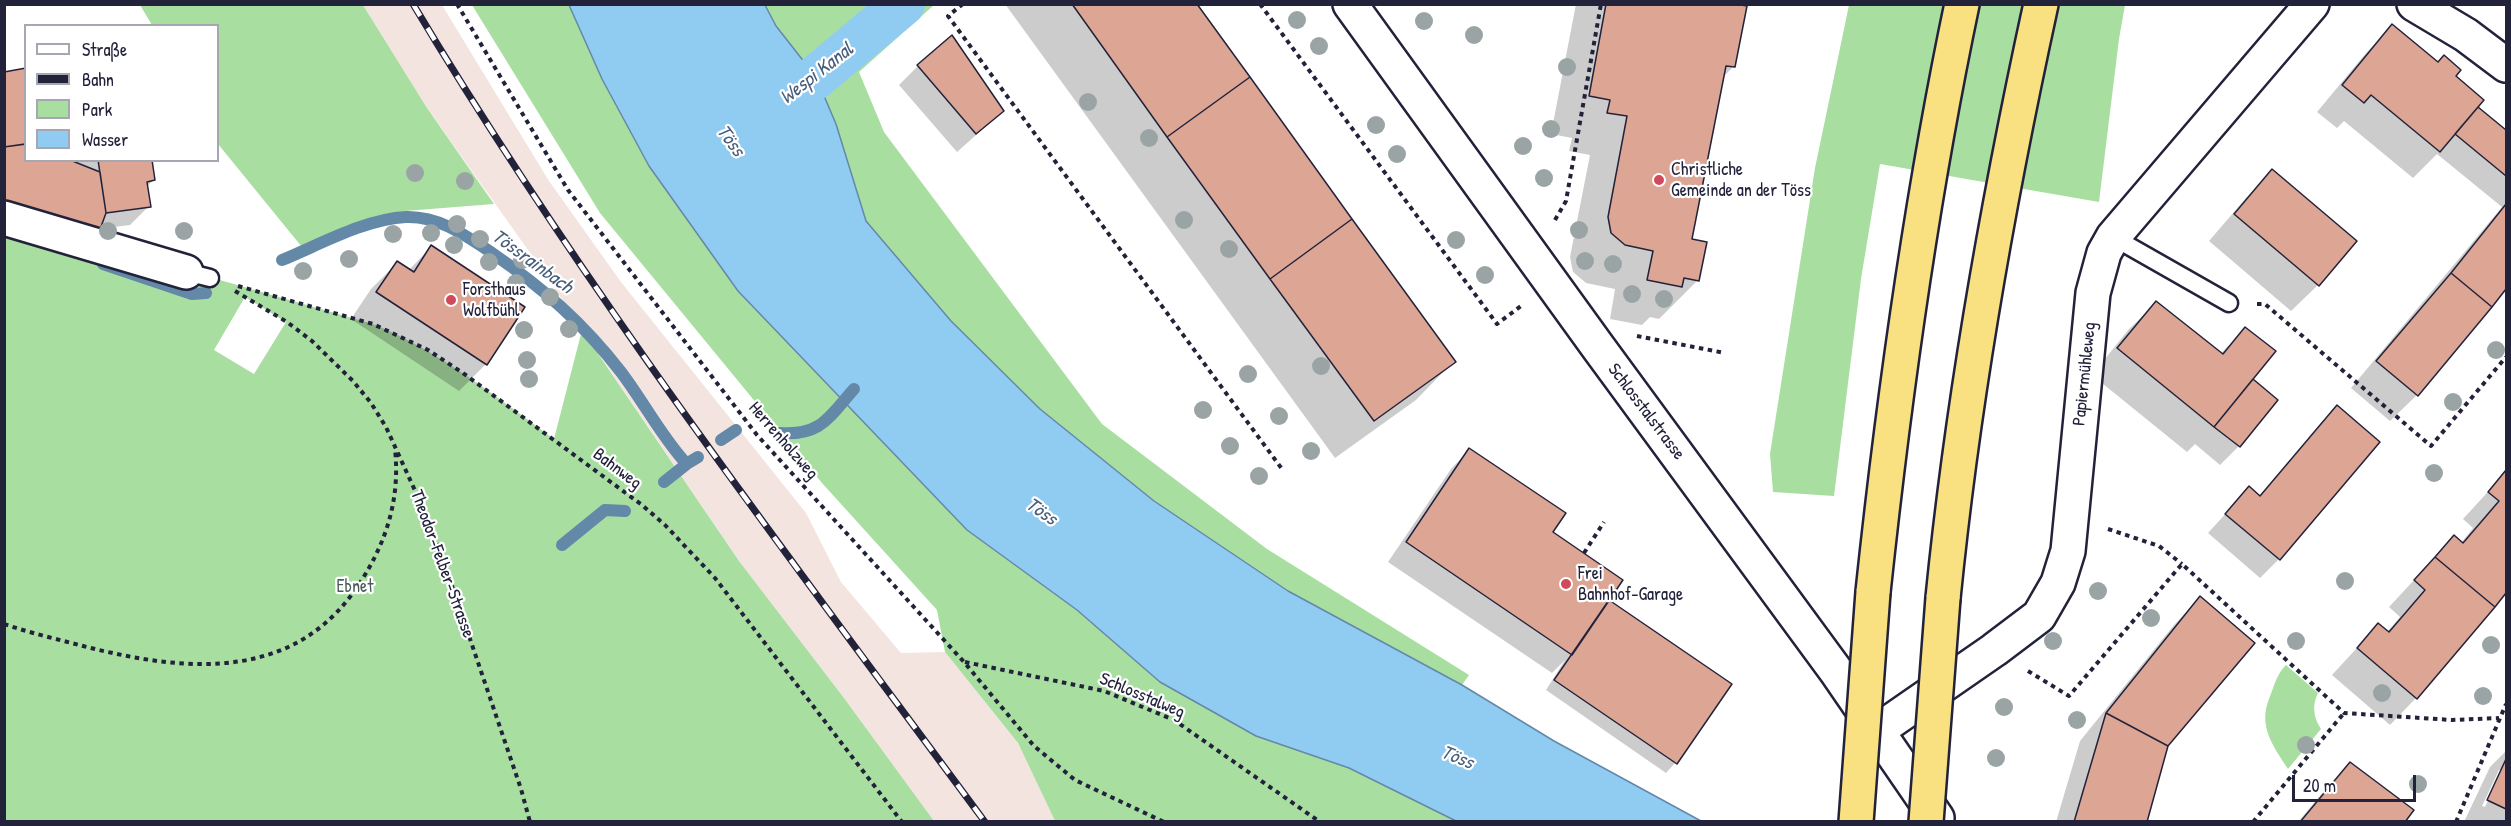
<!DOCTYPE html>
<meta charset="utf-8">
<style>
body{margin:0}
#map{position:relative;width:2511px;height:826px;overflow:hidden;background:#fff;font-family:"Patrick Hand",sans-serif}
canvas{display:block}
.frame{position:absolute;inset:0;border:6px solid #22223b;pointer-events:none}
.legend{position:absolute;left:24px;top:24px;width:195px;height:138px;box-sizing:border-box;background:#fff;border:2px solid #a7a7b1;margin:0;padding:8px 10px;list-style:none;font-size:18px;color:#22223b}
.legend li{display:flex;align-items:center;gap:12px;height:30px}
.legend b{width:30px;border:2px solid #a7a7b1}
.scale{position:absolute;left:2292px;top:775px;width:124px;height:27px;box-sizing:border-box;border:3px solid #22223b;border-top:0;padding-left:8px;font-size:18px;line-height:21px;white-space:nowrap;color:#22223b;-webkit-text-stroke:4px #fff;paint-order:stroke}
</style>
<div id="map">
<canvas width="2511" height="826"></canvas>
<div class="frame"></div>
<ul class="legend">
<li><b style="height:8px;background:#fff"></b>Straße</li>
<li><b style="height:8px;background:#22223b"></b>Bahn</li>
<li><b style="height:16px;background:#a9dea1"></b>Park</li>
<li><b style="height:16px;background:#90ccf1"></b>Wasser</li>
</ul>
<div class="scale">20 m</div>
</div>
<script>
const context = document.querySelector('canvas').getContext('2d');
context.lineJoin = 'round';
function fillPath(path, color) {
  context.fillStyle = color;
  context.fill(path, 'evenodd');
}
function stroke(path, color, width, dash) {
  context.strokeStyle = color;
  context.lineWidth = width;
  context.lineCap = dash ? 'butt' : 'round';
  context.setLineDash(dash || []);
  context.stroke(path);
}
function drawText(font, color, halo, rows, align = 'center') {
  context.font = font + ' "Patrick Hand",sans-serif';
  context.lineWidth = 4.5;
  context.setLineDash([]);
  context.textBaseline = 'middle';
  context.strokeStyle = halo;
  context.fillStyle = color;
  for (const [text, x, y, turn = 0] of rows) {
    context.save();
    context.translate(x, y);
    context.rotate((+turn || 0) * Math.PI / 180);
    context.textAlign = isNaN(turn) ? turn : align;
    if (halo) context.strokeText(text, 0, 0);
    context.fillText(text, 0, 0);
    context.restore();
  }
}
fillPath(new Path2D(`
 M363,5h79l107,176 72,101 185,231 35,69 60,71 44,-1 73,91 37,78h-121l-90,-123 -105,-137 -201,-297 -111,-156z`), '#f4e4df');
fillPath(new Path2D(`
 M140,5h223l64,103 67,96 -89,7 -99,41 -88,-108v-118l-66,-1z
 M472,5h97l33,74 47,87 89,125 229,239 110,80 83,72 96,54 93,32 107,53h-401l-37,-78 -73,-91 -8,-42 -115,-127 -222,-270z
 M765,5h169l-75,67 25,60 218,292 165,125 202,126 -7,10 -174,-94 -134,-90 -114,-92 -89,-88 -85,-100 -30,-97 -32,-62 -28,-36z
 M1849,5h276l-6,34 -20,163 -219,-38 -19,115 -27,217 -61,-4 -3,-38 45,-286z
 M4,218l369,106c67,27 123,73 181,115l28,-109 157,231 105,137 90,123h-929zM245,297l41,25 -32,52 -40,-24z
 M2286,665l32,28c-6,12 -5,24 3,36l-33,40c-15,-23 -30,-43 -19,-70 5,-12 7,-24 17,-34z`), '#a9dea1');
const water = new Path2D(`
 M569,5h196l11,21 40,51 20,47 30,97 85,100 89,88 114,92 134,90 174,94 92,56 147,80h-245l-107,-53 -93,-32 -96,-54 -83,-72 -110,-80 -229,-239 -89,-125 -47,-87z`);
fillPath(water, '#90ccf1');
stroke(water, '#6488a8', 1.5);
fillPath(new Path2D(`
 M1005,4h190l259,357 -38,39 -81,58z
 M1576,4h155l3,62 -12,12 -32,162 8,40 -39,39 -9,-2 -8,8 -32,-6 5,-30 -29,-6 -13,-11 -3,-15 20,-102 -21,-4 3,-13 -21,-4z
 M2393,26l61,50 22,31 30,25v155l-89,108 -27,26 -39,-33 151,-181 -65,-53 -24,24 -69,-57 -7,7 -20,-16 49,-59z
 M918,66l85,45 -46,41 -58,-67z
 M26,69v91l51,5 -1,-5h75l3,20 -8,7 3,19 -19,19 -32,4 -94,-3v-153z
 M2273,171l82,70 -37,44 -27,26 -82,-70 37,-43z
 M431,247l55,117 -27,27 -108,-72 20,-30 26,-26 12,7z
 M2156,303l64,51 26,-25 -7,117 -19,19 -25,-21 -8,8 -95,-77 37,-46z
 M2337,407l-58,152 -19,19 -52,-45 41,-45 10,9z
 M1469,450l134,156 126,78 -54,79 -9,10 -120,-83 19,-30 -13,13 -164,-111 63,-93z
 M2506,472v119l-90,107 -26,27 -58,-50 46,-50 9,7 13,-15 -11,-10 65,-70 7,6 12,-15 -10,-9z
 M2200,598l-33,147 -22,77h-89l24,-81 94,-116z
 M2506,751v71h-42l26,-55zM2499,770h4l-18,37 -3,-1z
 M2351,764l52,58h-105l26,-31z`), '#0003');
stroke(new Path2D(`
 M282,260c37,-15 83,-41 124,-43 33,-1 59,18 86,36 51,35 91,70 129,119 22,29 39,62 63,89l4,2 10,-6
 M103,264l89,30 14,-1
 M780,433c41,3 49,-16 74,-44
 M721,440l15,-10
 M664,482l24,-19
 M562,545l43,-35 20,1`), '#6488a8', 12);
stroke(new Path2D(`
 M768,111l48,-34 87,-73`), '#90ccf1', 44);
const building = new Path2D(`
 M1072,4h125l53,73 -83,60z
 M1606,4h129l12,2 -12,61 -9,-1 -34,173 15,3 -8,39 -15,-3 -2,9 -35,-7 6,-29 -28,-6 -14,-12 -3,-16 19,-101 -20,-3 3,-13 -21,-4z
 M2392,24l46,38 6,-7 17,15 -5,6 28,24 -44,52 -69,-57 -7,8 -22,-18z
 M952,35l52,76 -28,23 -59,-69z
 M26,68v76l-22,3v-75z
 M1250,77l102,142 -82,60 -103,-142z
 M2478,107l28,23v46l-51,-42z
 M25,144l1,16h44l30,12 6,41 -8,22 -94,-35v-53z
 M98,160h54l3,20 -8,2 4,25 -45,6z
 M2272,169l85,72 -38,45 -85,-72z
 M2506,204v85l-14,18 -41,-34z
 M1352,219l104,143 -82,59 -104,-142z
 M431,245l94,62 -38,58 -111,-73 21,-31 17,11z
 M2451,273l41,34 -74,89 -42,-35z
 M2156,301l67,53 22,-27 31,24 -62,76 -97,-79z
 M2253,379l25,21 -38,47 -26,-20z
 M2337,405l43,37 -100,118 -55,-46 24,-28 11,10z
 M1469,448l97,65 -13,19 70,48 -51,75 -166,-113z
 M2506,470v123l-11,14 -60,-50 19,-22 9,8 36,-42 -11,-9z
 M2435,557l60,50 -78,92 -60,-51 21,-25 11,9 36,-42 -11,-10z
 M2200,596l55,47 -87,103 -62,-33z
 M1609,600l123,84 -55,80 -123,-84z
 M2106,713l62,33 -21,76h-73z
 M2506,759v50l-19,-9z
 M2350,762l64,48 -9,12h-105z`);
fillPath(building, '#dca594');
stroke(building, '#22223b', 1.5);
const lane = new Path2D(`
 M2113,237l116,66
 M186,272l24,6`);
const street = new Path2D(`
 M2414,4l52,31 40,30
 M4,218l182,54
 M1877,731l117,-81 45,-34 19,-33 10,-32 25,-258 11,-40 9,-16 199,-233`);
const secondary = new Path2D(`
 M1350,4l248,343 238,324 101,147`);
const highway = new Path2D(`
 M1873,592c21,-197 48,-393 89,-588
 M1943,598c20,-200 55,-397 98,-594`);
stroke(lane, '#22223b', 21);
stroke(street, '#22223b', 38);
stroke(secondary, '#22223b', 38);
stroke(highway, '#22223b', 38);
stroke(new Path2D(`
 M457,4l111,186 189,245 207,227 70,84 41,34 89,42
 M963,4l-15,12 334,453
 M1260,4l237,320 24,-18
 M1555,220l11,-19 35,-197
 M238,286l135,38 55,26 35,23 179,132 23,20 50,53 187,244
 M235,291l52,31 25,19 41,40 18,22 15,24 47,103 88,259 9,33
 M2257,304h8l166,142 75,-89
 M1637,336l88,17
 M2108,529l51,17 23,18
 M1584,553l20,-31
 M4,624c26,9 53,15 79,22 105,27 216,37 280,-68 25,-40 37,-82 32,-129
 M965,662l139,29 70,29 146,102
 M2028,671l41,25 113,-132 162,149 108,7 47,-2
 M2253,822l91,-109
 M2456,822l50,-118`), '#22223b', 4, [4.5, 4.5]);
stroke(lane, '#fff', 16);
stroke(street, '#fff', 33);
stroke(secondary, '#fff', 33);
stroke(highway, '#f9e181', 33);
const rail = new Path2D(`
 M413,4c171,286 374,550 572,818`);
stroke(rail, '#22223b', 7);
stroke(rail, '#fff', 4.5, [14]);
const highwayBridge = new Path2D(`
 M1856,822l17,-230
 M1926,822l17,-224`);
stroke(highwayBridge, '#22223b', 38, []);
stroke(highwayBridge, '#f9e181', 33);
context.fillStyle = '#9ba4a4';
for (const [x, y] of [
 [1297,20],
 [1424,21],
 [1474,35],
 [1319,46],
 [1567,67],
 [1088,102],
 [1376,125],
 [1551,129],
 [1149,138],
 [1523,146],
 [1397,154],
 [415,173],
 [1544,178],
 [465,181],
 [1184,220],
 [457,224],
 [1579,230],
 [108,231],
 [184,231],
 [431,233],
 [393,234],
 [480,239],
 [1456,240],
 [454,245],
 [1229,249],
 [349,259],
 [522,260],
 [1585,261],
 [489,262],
 [1613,264],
 [303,271],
 [1485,275],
 [516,283],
 [1632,294],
 [550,297],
 [1664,299],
 [569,329],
 [524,330],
 [2496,350],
 [527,360],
 [1321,366],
 [1248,374],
 [529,379],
 [2453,402],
 [1203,410],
 [1279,416],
 [1230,446],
 [1311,451],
 [2434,473],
 [1259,476],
 [2345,581],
 [2098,591],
 [2151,618],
 [2053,641],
 [2296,641],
 [2491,645],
 [2382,693],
 [2483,696],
 [2004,707],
 [2077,720],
 [2306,745],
 [1996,758],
 [2418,784]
]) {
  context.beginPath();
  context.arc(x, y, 9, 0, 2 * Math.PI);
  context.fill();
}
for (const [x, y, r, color] of [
 [1659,180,6,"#d1495b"],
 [451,300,6,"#d1495b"],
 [1566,584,6,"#d1495b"]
]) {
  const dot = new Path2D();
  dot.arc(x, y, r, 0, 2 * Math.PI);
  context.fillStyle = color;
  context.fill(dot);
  stroke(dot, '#fff', 2);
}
drawText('18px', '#22223b', '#fff', [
 ["Christliche",1671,170],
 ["Gemeinde an der Töss",1671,191],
 ["Forsthaus",463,290],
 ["Wolfbühl",463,311],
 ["Frei",1578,574],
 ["Bahnhof-Garage",1578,595]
], 'left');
drawText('18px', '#22223b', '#fff', [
 ["Papiermühleweg",2085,374,-84],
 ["Schlosstalstrasse",1646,412,53],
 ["Herrenholzweg",783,441,49],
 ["Bahnweg",617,469,37],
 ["Theodor-Felber-Strasse",442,564,70],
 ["Schlosstalweg",1142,696,23]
]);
drawText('18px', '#4a5a5a', '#fff', [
 ["Ebnet",355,587]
]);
drawText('italic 20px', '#485e7b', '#fff', [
 ["Wespi Kanal",817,74,-38],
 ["Töss",730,141,54],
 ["Tössrainbach",532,262,36],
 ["Töss",1041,512,35],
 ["Töss",1457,758,22]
]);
</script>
